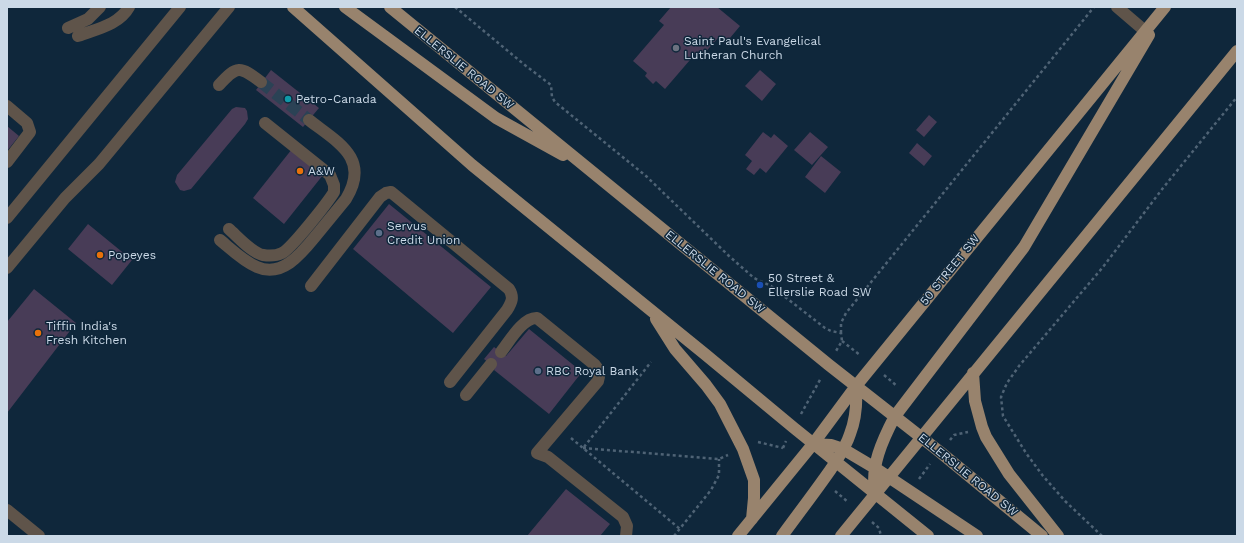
<!DOCTYPE html>
<style>
body{margin:0}
#map{position:relative;width:1244px;height:543px;overflow:hidden;background:#0f273b;font-family:"Work Sans",sans-serif}
canvas{display:block}
.frame{position:absolute;inset:0;border:8px solid #cbd9e7;pointer-events:none}
</style>
<div id="map">
<canvas width="1244" height="543"></canvas>
<div class="frame"></div>
</div>
<script>
const context = document.querySelector('canvas').getContext('2d');
context.lineJoin = 'round';
function fillPath(path, color) {
  context.fillStyle = color;
  context.fill(path, 'evenodd');
}
function stroke(path, color, width, dash) {
  context.strokeStyle = color;
  context.lineWidth = width;
  context.lineCap = dash ? 'butt' : 'round';
  context.setLineDash(dash || []);
  context.stroke(path);
}
function drawText(font, color, halo, rows, align = 'center') {
  context.font = font + ' "Work Sans",sans-serif';
  context.lineWidth = 3;
  context.setLineDash([]);
  context.textBaseline = 'middle';
  context.strokeStyle = halo;
  context.fillStyle = color;
  for (const [text, x, y, turn = 0] of rows) {
    context.save();
    context.translate(x, y);
    context.rotate((+turn || 0) * Math.PI / 180);
    context.textAlign = isNaN(turn) ? turn : align;
    if (halo) context.strokeText(text, 0, 0);
    context.fillText(text, 0, 0);
    context.restore();
  }
}
fillPath(new Path2D(`
 M671,7h36l2,1 1,-1h7l23,19 -15,18 -7,-6 -17,19 -5,-4 -31,36 -9,-8 -3,3 -8,-8 2,-3 -14,-12 31,-36 -5,-4z
 M271,70l48,38 -16,19 -47,-37z
 M760,70l16,14 -14,17 -17,-15z
 M236,107l9,1 2,3 1,8 -3,5 -54,65 -7,2 -4,-1 -5,-8 2,-7 55,-66z
 M929,115l8,7 -13,15 -8,-7z
 M7,126l12,10 -12,15z
 M763,132l8,6 3,-4 14,12 -22,27 -6,-5 -6,7 -8,-6 6,-8 -7,-6z
 M810,132l18,15 -16,18 -18,-15z
 M917,143l15,13 -8,10 -15,-13z
 M292,149l31,26 -39,49 -31,-26z
 M821,156l20,16 -16,21 -20,-16z
 M389,204l102,83 -38,46 -100,-84z
 M88,224l44,36 -20,25 -44,-36z
 M34,289l42,34 -69,90v-91z
 M529,329l53,43 -33,42 -55,-44 1,-2 -11,-9 10,-12 12,9z
 M566,489l44,35 -10,12h-73z`), '#483c57');
stroke(new Path2D(`
 M261,82l48,38`), '#2b4255', 12, [12, 6]);
stroke(new Path2D(`
 M455,7l71,59 25,19 1,12 3,5 91,74 83,80 25,22 17,8 54,42 6,3 10,2 1,8 -6,10
 M841,333v-10l5,-10 248,-306
 M842,341l18,14
 M884,375l13,11
 M801,414l20,-36
 M571,438l109,91
 M950,440l4,-5 14,-3
 M758,442l25,6
 M584,447l67,-85
 M583,448l136,11 9,-4
 M783,448l3,-7
 M919,479l11,-15
 M835,491l13,11
 M872,522l7,6 2,8
 M674,536l37,-46 8,-15v-16
 M1102,536l-37,-35 -22,-25 -17,-23 -23,-37 -2,-19 6,-14 12,-17 84,-99 60,-79 74,-91`), '#4f6375', 2.5, [3, 3]);
stroke(new Path2D(`
 M1117,7l28,24
 M68,28l20,-9 12,-12
 M78,36c18,-7 41,-11 51,-29
 M219,85c18,-20 21,-19 42,-3
 M7,106l20,17 3,9 -23,30
 M7,218l173,-211
 M229,229c8,7 23,24 34,26 6,1 13,1 19,-2 9,-4 46,-51 52,-61v-7l-4,-10 -65,-52
 M220,240c11,9 23,21 37,27 27,12 47,-17 62,-35 9,-11 18,-22 27,-33 25,-41 -9,-57 -37,-79
 M7,268l58,-70 34,-34 130,-157
 M311,286l69,-89 6,-4 5,-1 118,97c5,8 3,13 -2,21l-57,72
 M501,352c8,-10 22,-35 36,-34l58,47c5,6 5,9 3,16l-61,72 11,4 75,60 4,9 -1,10
 M466,395l25,-31
 M7,510l32,26`), '#5f544a', 12);
stroke(new Path2D(`
 M293,7l179,158 234,190 88,73 134,108
 M345,7l151,111 67,37
 M390,7l439,358 111,87 102,84
 M656,319l19,30 31,36 14,19 23,45 11,31v18l-2,21
 M973,373l2,28 7,26 4,10 23,37 49,62
 M813,444l18,1 12,4 32,19 102,68
 M876,494c-7,-26 7,-55 19,-78l129,-169 125,-212
 M738,536l75,-92 43,-58 309,-379
 M782,536c16,-22 33,-44 49,-67 7,-11 15,-22 19,-35 6,-15 7,-32 6,-48
 M841,536l396,-485`), '#98836d', 12);
for (const [x, y, r, color] of [
 [676,48,4,"#6b7280"],
 [288,99,4,"#0f9aa8"],
 [300,171,4,"#e8710a"],
 [379,233,4,"#5c6f8a"],
 [100,255,4,"#e8710a"],
 [760,285,4,"#1a4fb4"],
 [38,333,4,"#e8710a"],
 [538,371,4,"#5c6f8a"]
]) {
  const dot = new Path2D();
  dot.arc(x, y, r, 0, 2 * Math.PI);
  context.fillStyle = color;
  context.fill(dot);
  stroke(dot, '#0f273b', 1.5);
}
drawText('12px', '#cbd9e7', '#0f273b', [
 ["Saint Paul's Evangelical",684,41],
 ["Lutheran Church",684,55],
 ["Petro-Canada",296,99],
 ["A&W",308,171],
 ["Servus",387,226],
 ["Credit Union",387,240],
 ["Popeyes",108,255],
 ["50 Street &",768,278],
 ["Ellerslie Road SW",768,292],
 ["Tiffin India's",46,326],
 ["Fresh Kitchen",46,340],
 ["RBC Royal Bank",546,371]
], 'left');
drawText('12px', '#cbd9e7', '#0f273b', [
 ["ELLERSLIE ROAD SW",464,68,39],
 ["50 STREET SW",950,270,-51],
 ["ELLERSLIE ROAD SW",715,272,39],
 ["ELLERSLIE ROAD SW",968,475,39]
]);
</script>
